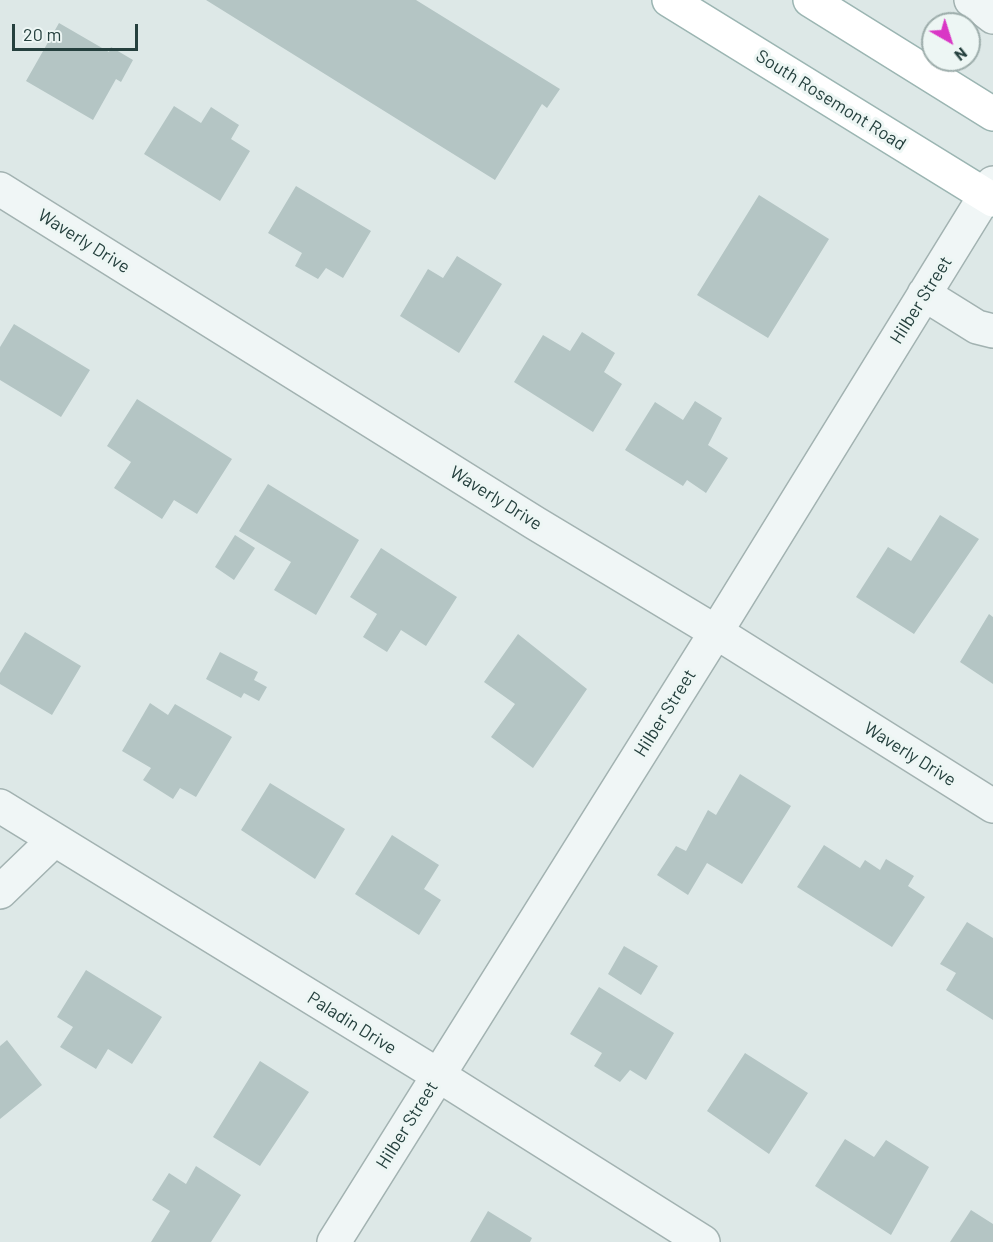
<!DOCTYPE html>
<style>
body{margin:0}
#map{position:relative;width:993px;height:1242px;overflow:hidden;background:#dde8e7;font-family:Barlow,sans-serif}
canvas{display:block}
.north{position:absolute;left:921px;top:12px;width:60px;height:60px;box-sizing:border-box;background:#edf6f4;border:2px solid #9dadab;border-radius:50%;rotate:141deg;font-size:16px;font-weight:700;line-height:24px;text-align:center;color:#25403e}
.north::after{content:'';display:block;margin:auto;width:21px;height:27px;background:#d936c5;clip-path:polygon(50% 0,100% 100%,50% 72%,0 100%)}
.scale{position:absolute;left:12px;top:24px;width:126px;height:27px;box-sizing:border-box;border:3px solid #25403e;border-top:0;padding-left:8px;font-size:18px;line-height:21px;white-space:nowrap;color:#25403e;-webkit-text-stroke:4px #edf6f4;paint-order:stroke}
</style>
<div id="map">
<canvas width="993" height="1242"></canvas>
<div class="north">N</div>
<div class="scale">20 m</div>
</div>
<script>
const context = document.querySelector('canvas').getContext('2d');
context.lineJoin = 'round';
function fillPath(path, color) {
  context.fillStyle = color;
  context.fill(path, 'evenodd');
}
function stroke(path, color, width, dash) {
  context.strokeStyle = color;
  context.lineWidth = width;
  context.lineCap = dash ? 'butt' : 'round';
  context.setLineDash(dash || []);
  context.stroke(path);
}
function drawText(font, color, halo, rows, align = 'center') {
  context.font = font + ' Barlow,sans-serif';
  context.lineWidth = 6;
  context.setLineDash([]);
  context.textBaseline = 'middle';
  context.strokeStyle = halo;
  context.fillStyle = color;
  for (const [text, x, y, turn = 0] of rows) {
    context.save();
    context.translate(x, y);
    context.rotate((+turn || 0) * Math.PI / 180);
    context.textAlign = isNaN(turn) ? turn : align;
    if (halo) context.strokeText(text, 0, 0);
    context.fillText(text, 0, 0);
    context.restore();
  }
}
fillPath(new Path2D(`
 M206,0h210l144,89 -13,19 -5,-4 -47,76z
 M59,23l50,29 2,-5 22,13 -12,22 -5,-3 -23,41 -67,-39z
 M174,106l27,17 10,-16 28,18 -8,14 19,12 -30,50 -76,-47z
 M296,186l75,45 -28,47 -17,-10 -8,11 -23,-13 7,-13 -34,-20z
 M759,195l70,44 -61,99 -71,-43z
 M457,256l45,28 -43,69 -59,-37 28,-47 15,9z
 M14,324l76,46 -29,47 -61,-37v-33z
 M582,332l33,21 -11,19 18,12 -29,48 -79,-50 29,-47 27,16z
 M137,399l95,60 -35,55 -23,-14 -12,19 -48,-31 17,-26 -24,-16z
 M695,401l27,17 -14,27 20,13 -22,35 -19,-13 -4,6 -58,-36 30,-48 28,18z
 M268,484l91,56 -43,75 -42,-25 17,-28 -52,-31z
 M940,515l39,24 -65,95 -58,-37 32,-50 23,14z
 M235,535l20,13 -21,32 -19,-13z
 M381,548l76,49 -31,49 -25,-16 -14,22 -24,-15 14,-23 -27,-17z
 M989,614l4,3v67l-33,-22z
 M25,632l56,34 -29,49 -52,-31v-11z
 M518,634l69,55 -54,79 -42,-31 24,-33 -31,-22z
 M220,652l38,20 -4,8 13,7 -8,14 -15,-8 -3,5 -35,-19z
 M150,703l18,12 7,-11 57,33 -36,60 -16,-9 -7,11 -30,-19 8,-12 -29,-17z
 M740,774l51,32 -49,78 -35,-21 -19,32 -31,-20 19,-29 10,5 22,-41 8,5z
 M270,783l75,46 -30,50 -74,-49z
 M392,835l47,30 -15,24 17,11 -22,35 -64,-41z
 M824,845l36,23 5,-8 15,10 6,-11 28,17 -6,10 17,11 -33,50 -95,-60z
 M967,922l26,16v82l-47,-30 10,-17 -16,-9z
 M624,946l34,20 -17,29 -33,-21z
 M86,970l76,47 -30,47 -24,-15 -12,20 -36,-22 13,-20 -16,-10z
 M599,987l75,46 -28,47 -16,-10 -10,12 -26,-16 8,-13 -32,-19z
 M7,1040l35,45 -42,34v-73z
 M745,1053l63,40 -39,61 -62,-43z
 M260,1061l49,31 -49,74 -47,-29z
 M845,1139l29,18 12,-17 43,27 -38,68 -76,-49z
 M196,1166l45,29 -30,47h-60l19,-31 -18,-11 17,-27 17,11z
 M971,1210l22,14v18h-43z
 M488,1211l44,27 -2,4h-60z`), '#b4c5c4');
const minor = new Path2D(`
 M971,0l22,17
 M0,189l535,334 181,109 277,174
 M924,294l53,33 16,4
 M0,806l438,269 265,167
 M0,892l54,-52
 M334,1242l382,-610 277,-449`);
const major = new Path2D(`
 M669,0l324,200
 M810,0l183,114`);
stroke(minor, '#a2b2b1', 36);
stroke(major, '#9bb5b2', 36);
stroke(minor, '#f0f6f6', 33);
stroke(major, '#fff', 33);
drawText('18px', '#25403e', '#edf6f4', [
 ["South Rosemont Road",831,100,32],
 ["Waverly Drive",84,241,32],
 ["Hilber Street",921,300,-58],
 ["Waverly Drive",496,498,32],
 ["Hilber Street",665,713,-58],
 ["Waverly Drive",910,754,32],
 ["Paladin Drive",352,1023,32],
 ["Hilber Street",407,1125,-58]
]);
</script>
